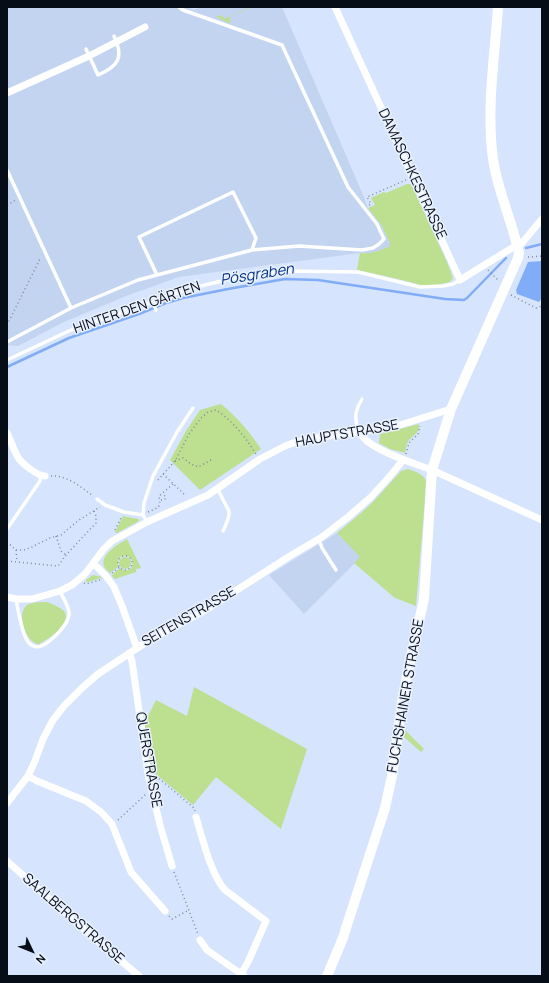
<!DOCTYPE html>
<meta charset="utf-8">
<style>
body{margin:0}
#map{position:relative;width:549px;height:983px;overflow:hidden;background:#d6e4fd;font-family:Manrope,sans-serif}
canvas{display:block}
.frame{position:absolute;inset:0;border:8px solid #070d17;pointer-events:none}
.north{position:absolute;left:12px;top:931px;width:40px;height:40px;-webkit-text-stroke:3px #eaf1fe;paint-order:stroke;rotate:133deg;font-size:11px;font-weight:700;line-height:16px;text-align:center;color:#070d17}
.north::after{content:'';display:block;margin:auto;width:14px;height:18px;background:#070d17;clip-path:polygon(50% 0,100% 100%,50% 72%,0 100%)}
</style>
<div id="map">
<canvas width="549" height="983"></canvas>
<div class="frame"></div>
<div class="north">N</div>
</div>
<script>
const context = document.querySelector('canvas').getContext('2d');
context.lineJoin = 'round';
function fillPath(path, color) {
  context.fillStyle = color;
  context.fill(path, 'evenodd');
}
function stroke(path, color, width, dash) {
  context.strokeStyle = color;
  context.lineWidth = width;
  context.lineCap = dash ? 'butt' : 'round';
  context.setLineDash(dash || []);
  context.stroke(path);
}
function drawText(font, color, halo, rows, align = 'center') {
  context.font = font + ' Manrope,sans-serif';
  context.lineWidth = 3;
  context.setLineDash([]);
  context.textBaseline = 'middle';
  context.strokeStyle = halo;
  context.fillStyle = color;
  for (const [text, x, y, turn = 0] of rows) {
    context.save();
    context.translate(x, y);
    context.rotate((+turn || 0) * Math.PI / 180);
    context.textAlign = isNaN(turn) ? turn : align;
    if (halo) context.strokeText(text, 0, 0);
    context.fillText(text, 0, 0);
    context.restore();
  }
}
fillPath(new Path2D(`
 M7,7h179l8,3 8,-3h80l82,190 4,11 14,18 8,17v3l-14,6 -6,2 -10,-1 -181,24 -53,19 -62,26 -46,24 -11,-1z
 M337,533l24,24 -57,57 -35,-39z`), '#c3d4f1');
fillPath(new Path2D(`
 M250,7h2l-23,10 2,5 -2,1 -13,-6 6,-2 2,4z
 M407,184h4l36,78 6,16 -3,4 -18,4 -11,-1 -23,-6 -41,-9 3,-17c13,1 18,-2 30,-7v-3l-8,-17 -14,-18 7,-3 -4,-7 13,-6 2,1z
 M221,404c16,13 29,28 40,45l-61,41 -30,-30 16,-29 14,-21z
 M419,424c1,9 -5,10 -10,16 -3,4 -3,9 -4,13l-15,-4 -11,-6 1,-9z
 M408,469c6,2 16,5 18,12l-2,30 -8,95 -21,-8 -41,-35 6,-6 -23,-24 24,-20 12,-11 28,-31z
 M123,516l15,3 1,2 -22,12 -2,-1z
 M127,539l14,29 -5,1v3l-21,7 -3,-3v-1l8,-7c10,8 19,-6 7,-12h-6l-3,5v6l-8,6c-18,-13 5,-27 17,-34z
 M119 563a6 6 0 1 1 12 0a6 6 0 1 1-12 0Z
 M93,575l9,2 -1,1 -13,4h-2v-2z
 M47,602c5,2 13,5 17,9 9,13 -16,28 -25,33 -3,0 -6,-2 -8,-4 -7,-6 -13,-27 -5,-34 4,-4 15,-4 21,-4z
 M194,687l113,62 -26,80 -65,-52 -23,28 -42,-35 -8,-55 4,3 9,-18 31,16z
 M405,730l19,19 -3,3 -17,-15z`), '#bcdf90');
fillPath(new Path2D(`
 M542,261v37l-3,4 -22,-8 -1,-4 12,-28z`), '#80acf8');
stroke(new Path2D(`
 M526,248l16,-4
 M7,367l62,-29 70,-24 27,-11 17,-5 45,-9 57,-10 33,1 127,19 19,1 3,-2 39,-40`), '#80acf8', 2.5);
stroke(new Path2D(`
 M7,205l9,-5
 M369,205l2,-1 -4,-7 39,-17
 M528,257l14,-1
 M488,270l10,10
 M511,295l25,13 6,-2
 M7,325l34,-68
 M406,454l3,-11 9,-9 2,-8
 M175,461l8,-3 8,6 7,3 15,-8
 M163,474l23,22
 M51,476c16,-1 30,11 42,20
 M158,480l17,-19 14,-27 12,-16 7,-6 8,-2c17,11 29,27 40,44
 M161,500h3l2,-2 -3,-5
 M148,512c11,-5 13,-4 11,-16l14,-12
 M115,530l6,-12
 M56,536l5,15 5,4
 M7,542l9,8h8l8,-3 18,-9 11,-3 18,-15 21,-13
 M16,550l1,12
 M118 563a7 7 0 1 1 14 0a7 7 0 1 1-14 0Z
 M7,561l51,5 8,-11 30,-32v-7l-2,-5
 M112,573l8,-6
 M84,583l2,1 14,-4
 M156,776l38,32 1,3
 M118,820l28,-26
 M174,872l24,62
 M169,916l3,3 17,-9`), '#7f8a9d', 1.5, [1, 3]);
stroke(new Path2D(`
 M86,49l12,26c21,-9 26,-18 16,-39
 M7,170l64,138
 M157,275l-18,-38 94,-45 23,46 -4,12
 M153,302l3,8
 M7,342l64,-34 67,-28 114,-30 47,-4 63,4 11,-2 6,-4 5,-5 -7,-15 -29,-37 -66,-142 -99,-35 -4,-3
 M7,360l64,-30 121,-42 47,-11 47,-6 72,1 62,15 23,-1 10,-2 7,-4
 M358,432c-3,-16 -4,-19 4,-33
 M217,488l12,23c1,7 -3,13 -6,20
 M97,499l8,6 19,7 19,3 4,7
 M143,515l1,-12 9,-27 24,-44 16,-24
 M7,529l33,-48 1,-5
 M319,539l3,9 14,22
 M16,599c2,11 6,37 13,44 3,3 8,5 12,3 9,-3 27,-21 28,-31 1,-6 -6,-18 -9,-23`), '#fff', 3.5);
stroke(new Path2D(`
 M335,7l125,273 52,-32 10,-5 20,-24
 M7,93l82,-37 56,-29
 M362,431c0,3 0,5 1,6 11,14 53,27 69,33l110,50
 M7,433c4,8 7,18 12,26 5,6 19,17 26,17
 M93,564l4,3 9,9 8,11 8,19 15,42
 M7,597l9,2h16l28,-8 12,-6 13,-11 18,-24 9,-9 35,-19 61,-27 52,-36 25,-13 11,-4 25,-5 58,-8 21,-4 51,-16
 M129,653l3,8 16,113 12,51 12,41
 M28,776l9,5 49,20 15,11 11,12 19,48 34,39
 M7,803l21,-27 7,-15 8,-22 10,-19 11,-14 18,-18 16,-14 53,-35 53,-28 86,-55 32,-19 26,-20 22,-19 21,-23 12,-15
 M196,817c6,20 15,58 29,73l41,31 -18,41 -7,12
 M7,861l73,65 59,50
 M200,940l7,10 37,26`), '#fff', 7);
stroke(new Path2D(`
 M327,976l16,-38 4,-13 38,-117 7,-32 11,-80 8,-40 13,-57 8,-129 19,-61 67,-151 1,-5 -2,-8c-8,-32 -22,-62 -25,-94 -5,-48 3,-97 6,-144`), '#fff', 10);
drawText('14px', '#070d17', '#eaf1fe', [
 ["DAMASCHKESTRASSE",412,174,65],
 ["HINTER DEN GÄRTEN",137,308,-19],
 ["HAUPTSTRASSE",347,434,-10],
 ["SEITENSTRASSE",189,617,-30],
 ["FUCHSHAINER STRASSE",406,696,-80],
 ["QUERSTRASSE",148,760,80],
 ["SAALBERGSTRASSE",73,919,41]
]);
drawText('italic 15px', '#043489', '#eaf1fe', [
 ["Pösgraben",257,275,-9]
]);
</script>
